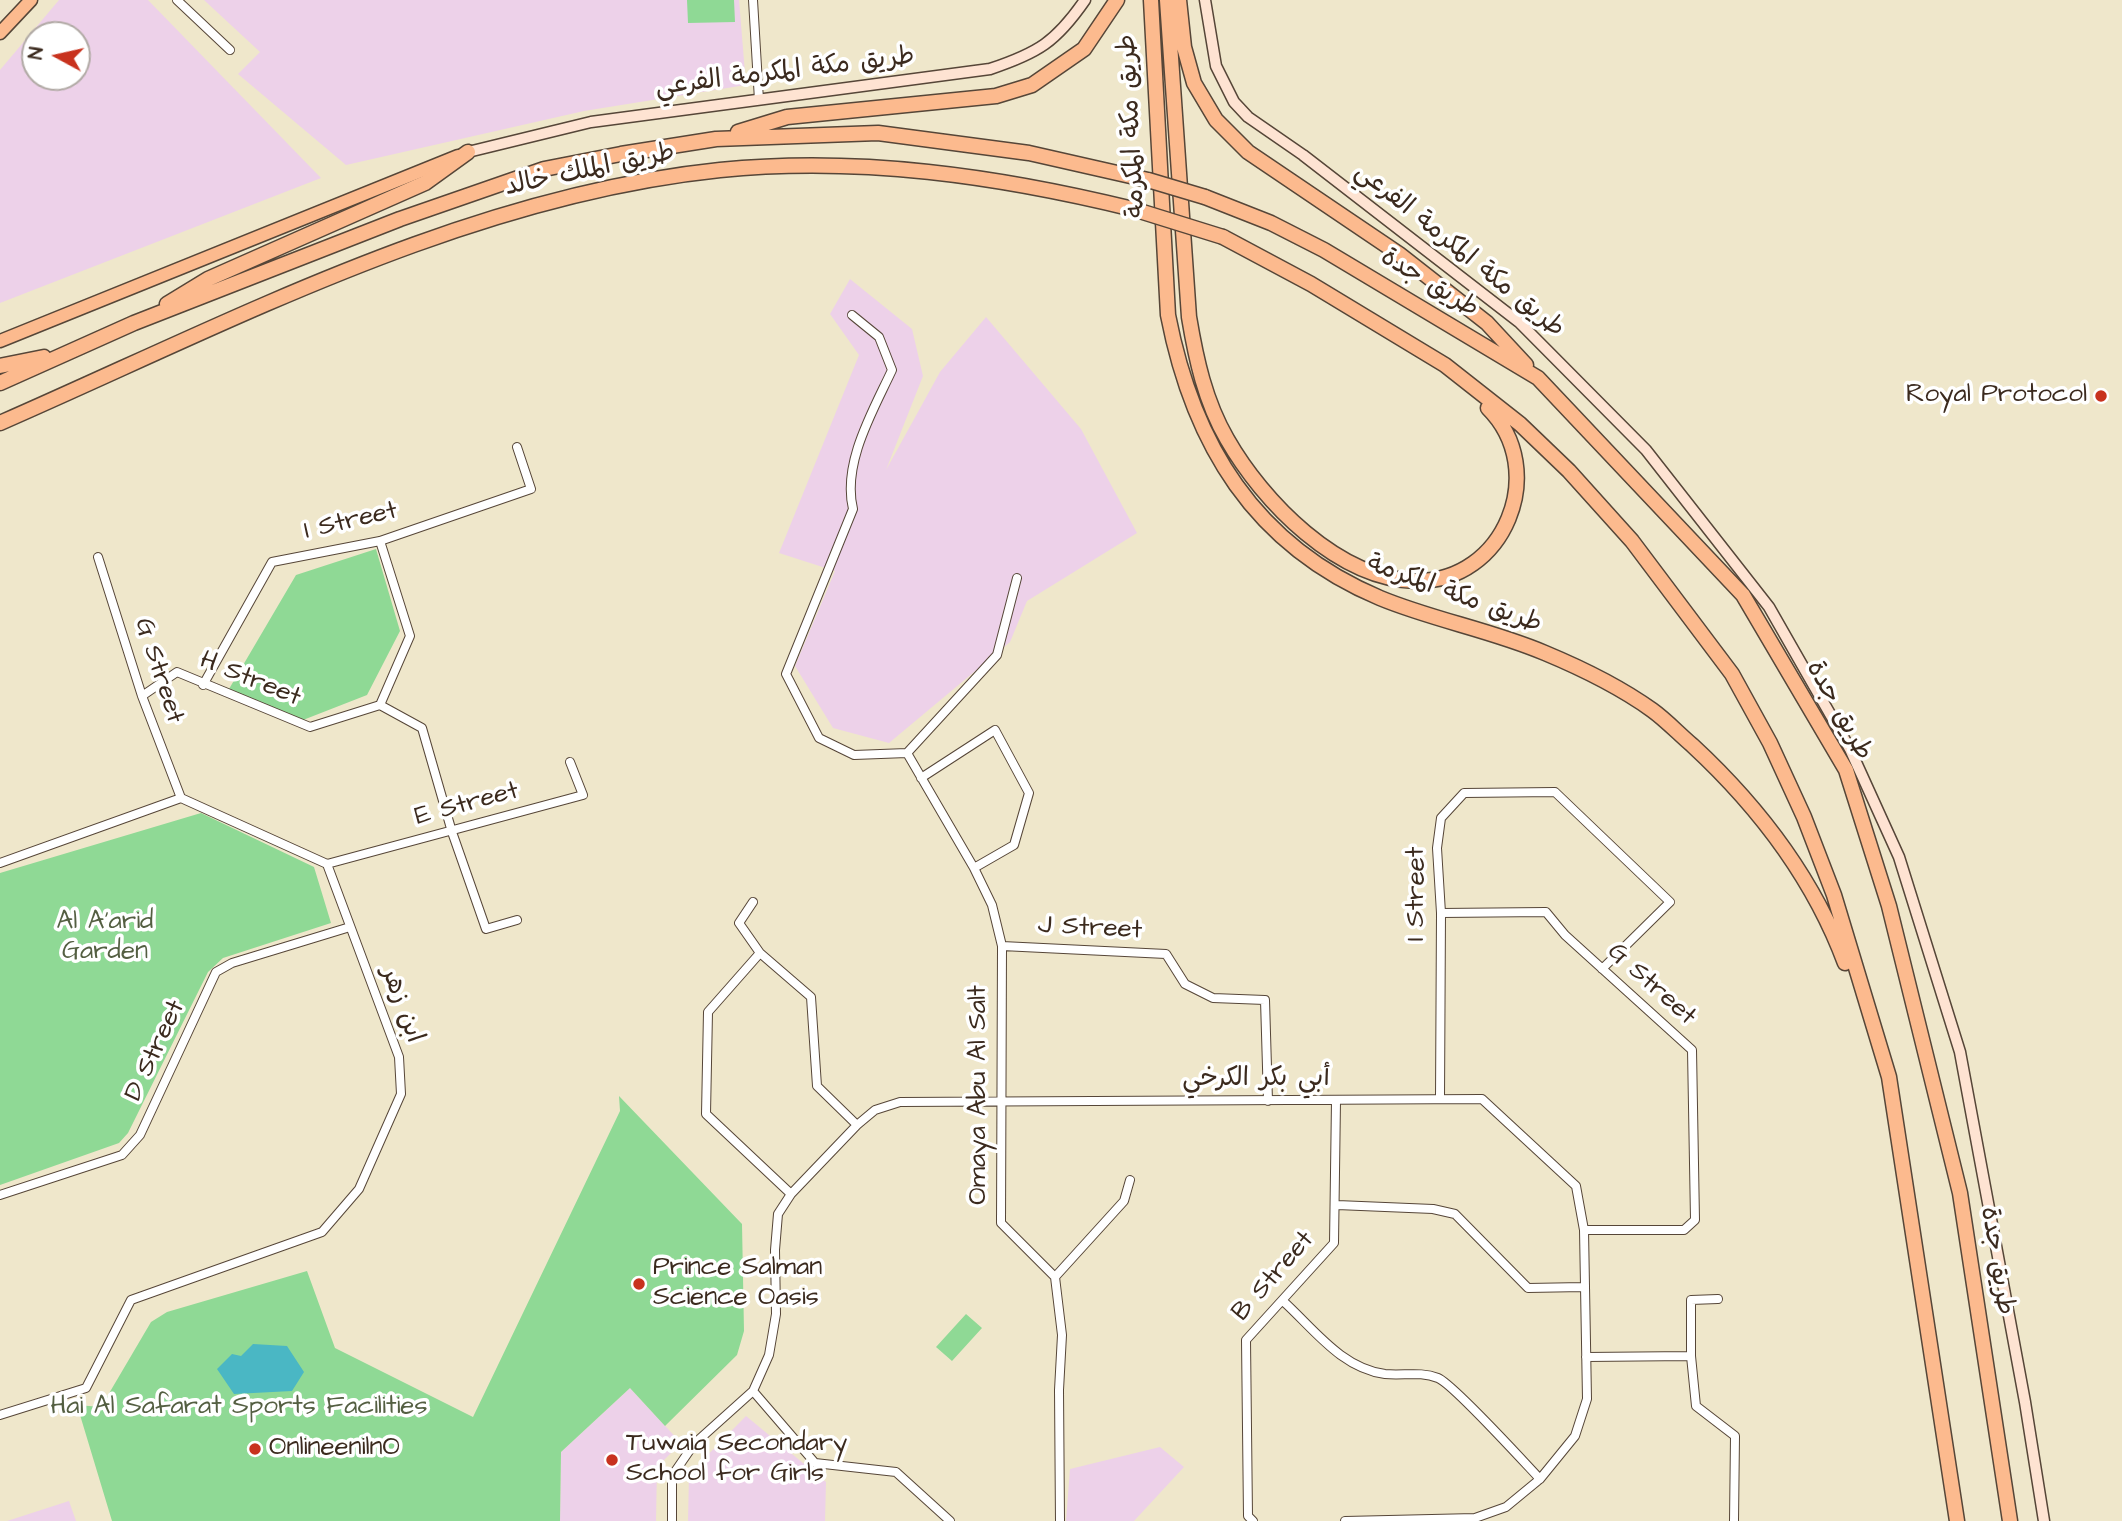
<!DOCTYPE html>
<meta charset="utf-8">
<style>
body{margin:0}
#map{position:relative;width:2122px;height:1521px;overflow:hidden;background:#efe7cb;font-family:"Architects Daughter",sans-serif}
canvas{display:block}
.north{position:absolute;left:21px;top:21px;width:70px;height:70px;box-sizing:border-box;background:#fff;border:2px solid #b1aaa5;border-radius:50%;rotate:278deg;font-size:19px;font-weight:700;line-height:28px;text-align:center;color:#3b2a1e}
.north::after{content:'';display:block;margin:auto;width:24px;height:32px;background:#c8321e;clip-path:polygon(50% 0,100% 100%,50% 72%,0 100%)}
</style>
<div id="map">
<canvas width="2122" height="1521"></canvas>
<div class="north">N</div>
</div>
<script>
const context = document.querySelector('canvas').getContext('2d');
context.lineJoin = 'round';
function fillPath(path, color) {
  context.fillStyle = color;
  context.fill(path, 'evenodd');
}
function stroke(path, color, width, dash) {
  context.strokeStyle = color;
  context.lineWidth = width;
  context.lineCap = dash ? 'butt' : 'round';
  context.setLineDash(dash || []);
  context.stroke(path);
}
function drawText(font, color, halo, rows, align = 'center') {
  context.font = font + ' "Architects Daughter","Playpen Sans Arabic",sans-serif';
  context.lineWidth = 7;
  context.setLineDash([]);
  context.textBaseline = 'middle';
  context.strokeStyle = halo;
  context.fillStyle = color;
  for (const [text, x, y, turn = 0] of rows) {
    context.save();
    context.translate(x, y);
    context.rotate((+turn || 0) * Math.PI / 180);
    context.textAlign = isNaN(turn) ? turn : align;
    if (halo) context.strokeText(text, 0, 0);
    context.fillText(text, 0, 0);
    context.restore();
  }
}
fillPath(new Path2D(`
 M59,0h89l173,178 -321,125v-233zM35,35h42v42h-42z
 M204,0h535l7,85 -162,26 -238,54 -108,-91 22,-22z
 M850,279l62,50 11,47 -37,94 54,-98 46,-55 95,112 56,104 -110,68 -17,41 -121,101 -56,-15 -38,-62 40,-95 -56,-18 80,-198 -29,-41z
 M630,1388l51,55 -24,24 -1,54h-96l1,-69z
 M746,1416l80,66 -1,39h-137l1,-47z
 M1160,1447l24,20 -50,54h-68l4,-52z
 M69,1501l7,20h-69z`), '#edd1e9');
fillPath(new Path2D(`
 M687,0h47l1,22 -47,1z
 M376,549l24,82 -33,64 -64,25 -74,-31 67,-114z
 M201,813l113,54 17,56 -108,35 -15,14 -80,161 -9,10 -119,42v-312z
 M619,1096l123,128 2,107 -7,24 -72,71 -35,-38 -69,64 -1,69h-448l-35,-116 24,2 50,-85 16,-10 140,-41 28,77 138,69 147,-306z
 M966,1314l16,14 -30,33 -16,-14z`), '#8fd995');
fillPath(new Path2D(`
 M253,1344l34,2 17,26 -12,19 -58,3 -17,-25 15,-15 9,2z`), '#4ab7c4');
const street = new Path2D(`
 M177,0l53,50
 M753,0l6,100
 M852,315l27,22 13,33c-19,41 -50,93 -39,139l-67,165 33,64 35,17 53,-2 90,-98 20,-77
 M98,557l44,139 39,102
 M203,685l69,-123 108,-21 151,-52 -14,-42
 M142,696l35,-24 133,55 70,-22 30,-69 -30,-95
 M380,705l42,23 30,104 34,97 31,-9
 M907,753l67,115 18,37 10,41 -1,277 54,54 7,58 -3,55 1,131
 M921,778l74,-48 34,63 -15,52 -40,23
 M0,863l181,-65 146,66 72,193 2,37 -42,95 -37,43 -191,68 -45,88 -86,27
 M327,864l256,-69 -13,-33
 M753,902l-14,21 21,30 51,44 6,89 40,39
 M1441,913l105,-1 19,23 127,115 3,170 -11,10h-100
 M1002,946l164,8 19,30 28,14 52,2 3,101
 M760,953l-52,59 -2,102 85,80
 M1440,1098l1,-185 -4,-65 4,-30 23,-25 91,-1 115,110 -68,67
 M0,1195l122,-40 18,-20 76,-163 16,-9 118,-36
 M1337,1205l96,4 22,5 73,74 55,-1
 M1055,1277l69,-76 6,-21
 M1718,1299l-27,1v56l5,50 39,30 -1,85
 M1283,1301c31,28 58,67 102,73 18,2 35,-3 53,4 15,6 85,83 102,101
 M1586,1357l105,-1
 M753,1391l62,72 81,9 54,49
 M672,1521v-45l22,-32 59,-53 16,-36 7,-41 -1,-64 3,-36 13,-20 66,-69 18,-15 25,-8 582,-3 94,87 8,44 3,169 -12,37 -35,43 -34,28 -31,11 -130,3
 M1253,1521l-5,-5 -2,-176 88,-97 2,-142`);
const secondary = new Path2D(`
 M1205,0l11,66 18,36 14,15 55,38 216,167 127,128 123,157 81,142 49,108 61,195 65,350 19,119
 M468,152l123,-30 399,-53c48,-16 66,-27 95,-69`);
const primary = new Path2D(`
 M0,33l31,-33
 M0,341l458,-185`);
const highway = new Path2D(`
 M1151,0l17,315c25,129 86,230 212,283 53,22 111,32 165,55 36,15 75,34 107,57 14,10 27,24 40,35 67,62 121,132 153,218
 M1167,0l22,317c7,42 16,84 38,122 36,63 111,140 188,142 90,2 135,-111 73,-173
 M1179,0l5,47 10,36 22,37 32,32 151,102 88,69 39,42
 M738,132l49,-15 209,-21 36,-11 52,-36 33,-49
 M1205,197l66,26 53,27 214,128 205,217 103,175 43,136 71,287 50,328
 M1223,237l88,47 134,81 75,59 49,47 63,70 100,133 38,69 34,74 30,78 55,182 68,444
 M167,304l41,-25 217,-96 43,-31
 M0,366l44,-9
 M0,383l134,-60 266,-104 144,-50 77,-15 95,-15 162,-6 151,20 119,27
 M0,423c231,-101 467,-227 720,-253 139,-14 278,6 413,39`);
stroke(street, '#564638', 10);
stroke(secondary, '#564638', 13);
stroke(primary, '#564638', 15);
stroke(highway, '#564638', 17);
stroke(street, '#fff', 8);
stroke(secondary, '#fee3d2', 10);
stroke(primary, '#fcba8e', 12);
stroke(highway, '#fcba8e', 14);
const highwayBridge = new Path2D(`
 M1148,180l57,17
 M1133,209l90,28`);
stroke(highwayBridge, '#564638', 17, []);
stroke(highwayBridge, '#fcba8e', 14);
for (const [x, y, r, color] of [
 [2101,396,7,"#c8321e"],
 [639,1284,7,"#c8321e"],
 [255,1449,7,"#c8321e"],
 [612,1460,7,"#c8321e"]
]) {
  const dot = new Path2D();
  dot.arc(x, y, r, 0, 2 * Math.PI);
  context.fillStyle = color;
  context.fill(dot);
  stroke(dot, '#fff', 2.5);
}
drawText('26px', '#3b2a1e', '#fff', [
 ["طريق مكة المكرمة الفرعي",785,73,-7],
 ["طريق مكة المكرمة",1133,126,-93],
 ["طريق الملك خالد",590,171,-12],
 ["طريق مكة المكرمة الفرعي",1459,251,39],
 ["طريق جدة",1429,284,31],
 ["I Street",351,522,-13],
 ["طريق مكة المكرمة",1454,595,20],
 ["G Street",158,671,72],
 ["H Street",250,680,22],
 ["طريق جدة",1838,711,61],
 ["E Street",467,805,-15],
 ["I Street",1418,894,-90],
 ["J Street",1090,929,3],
 ["G Street",1651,985,42],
 ["ابن زهر",401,1005,70],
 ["D Street",156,1051,-65],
 ["أبي بكر الكرخي",1256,1080],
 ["Omaya Abu Al Salt",980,1095,-90],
 ["طريق جدة",1996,1261,81],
 ["B Street",1274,1277,-49]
]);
drawText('26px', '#3b2a1e', '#fff', [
 ["Royal Protocol",2087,396,"right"],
 ["Prince Salman",653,1269],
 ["Science Oasis",653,1299],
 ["Tuwaiq Secondary",626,1445],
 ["School for Girls",626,1475],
 ["OnlineenilnO",269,1449]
], 'left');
drawText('26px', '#545f42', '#fff', [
 ["Al A'arid",105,923],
 ["Garden",105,953],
 ["Hai Al Safarat Sports Facilities",239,1408]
]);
</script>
